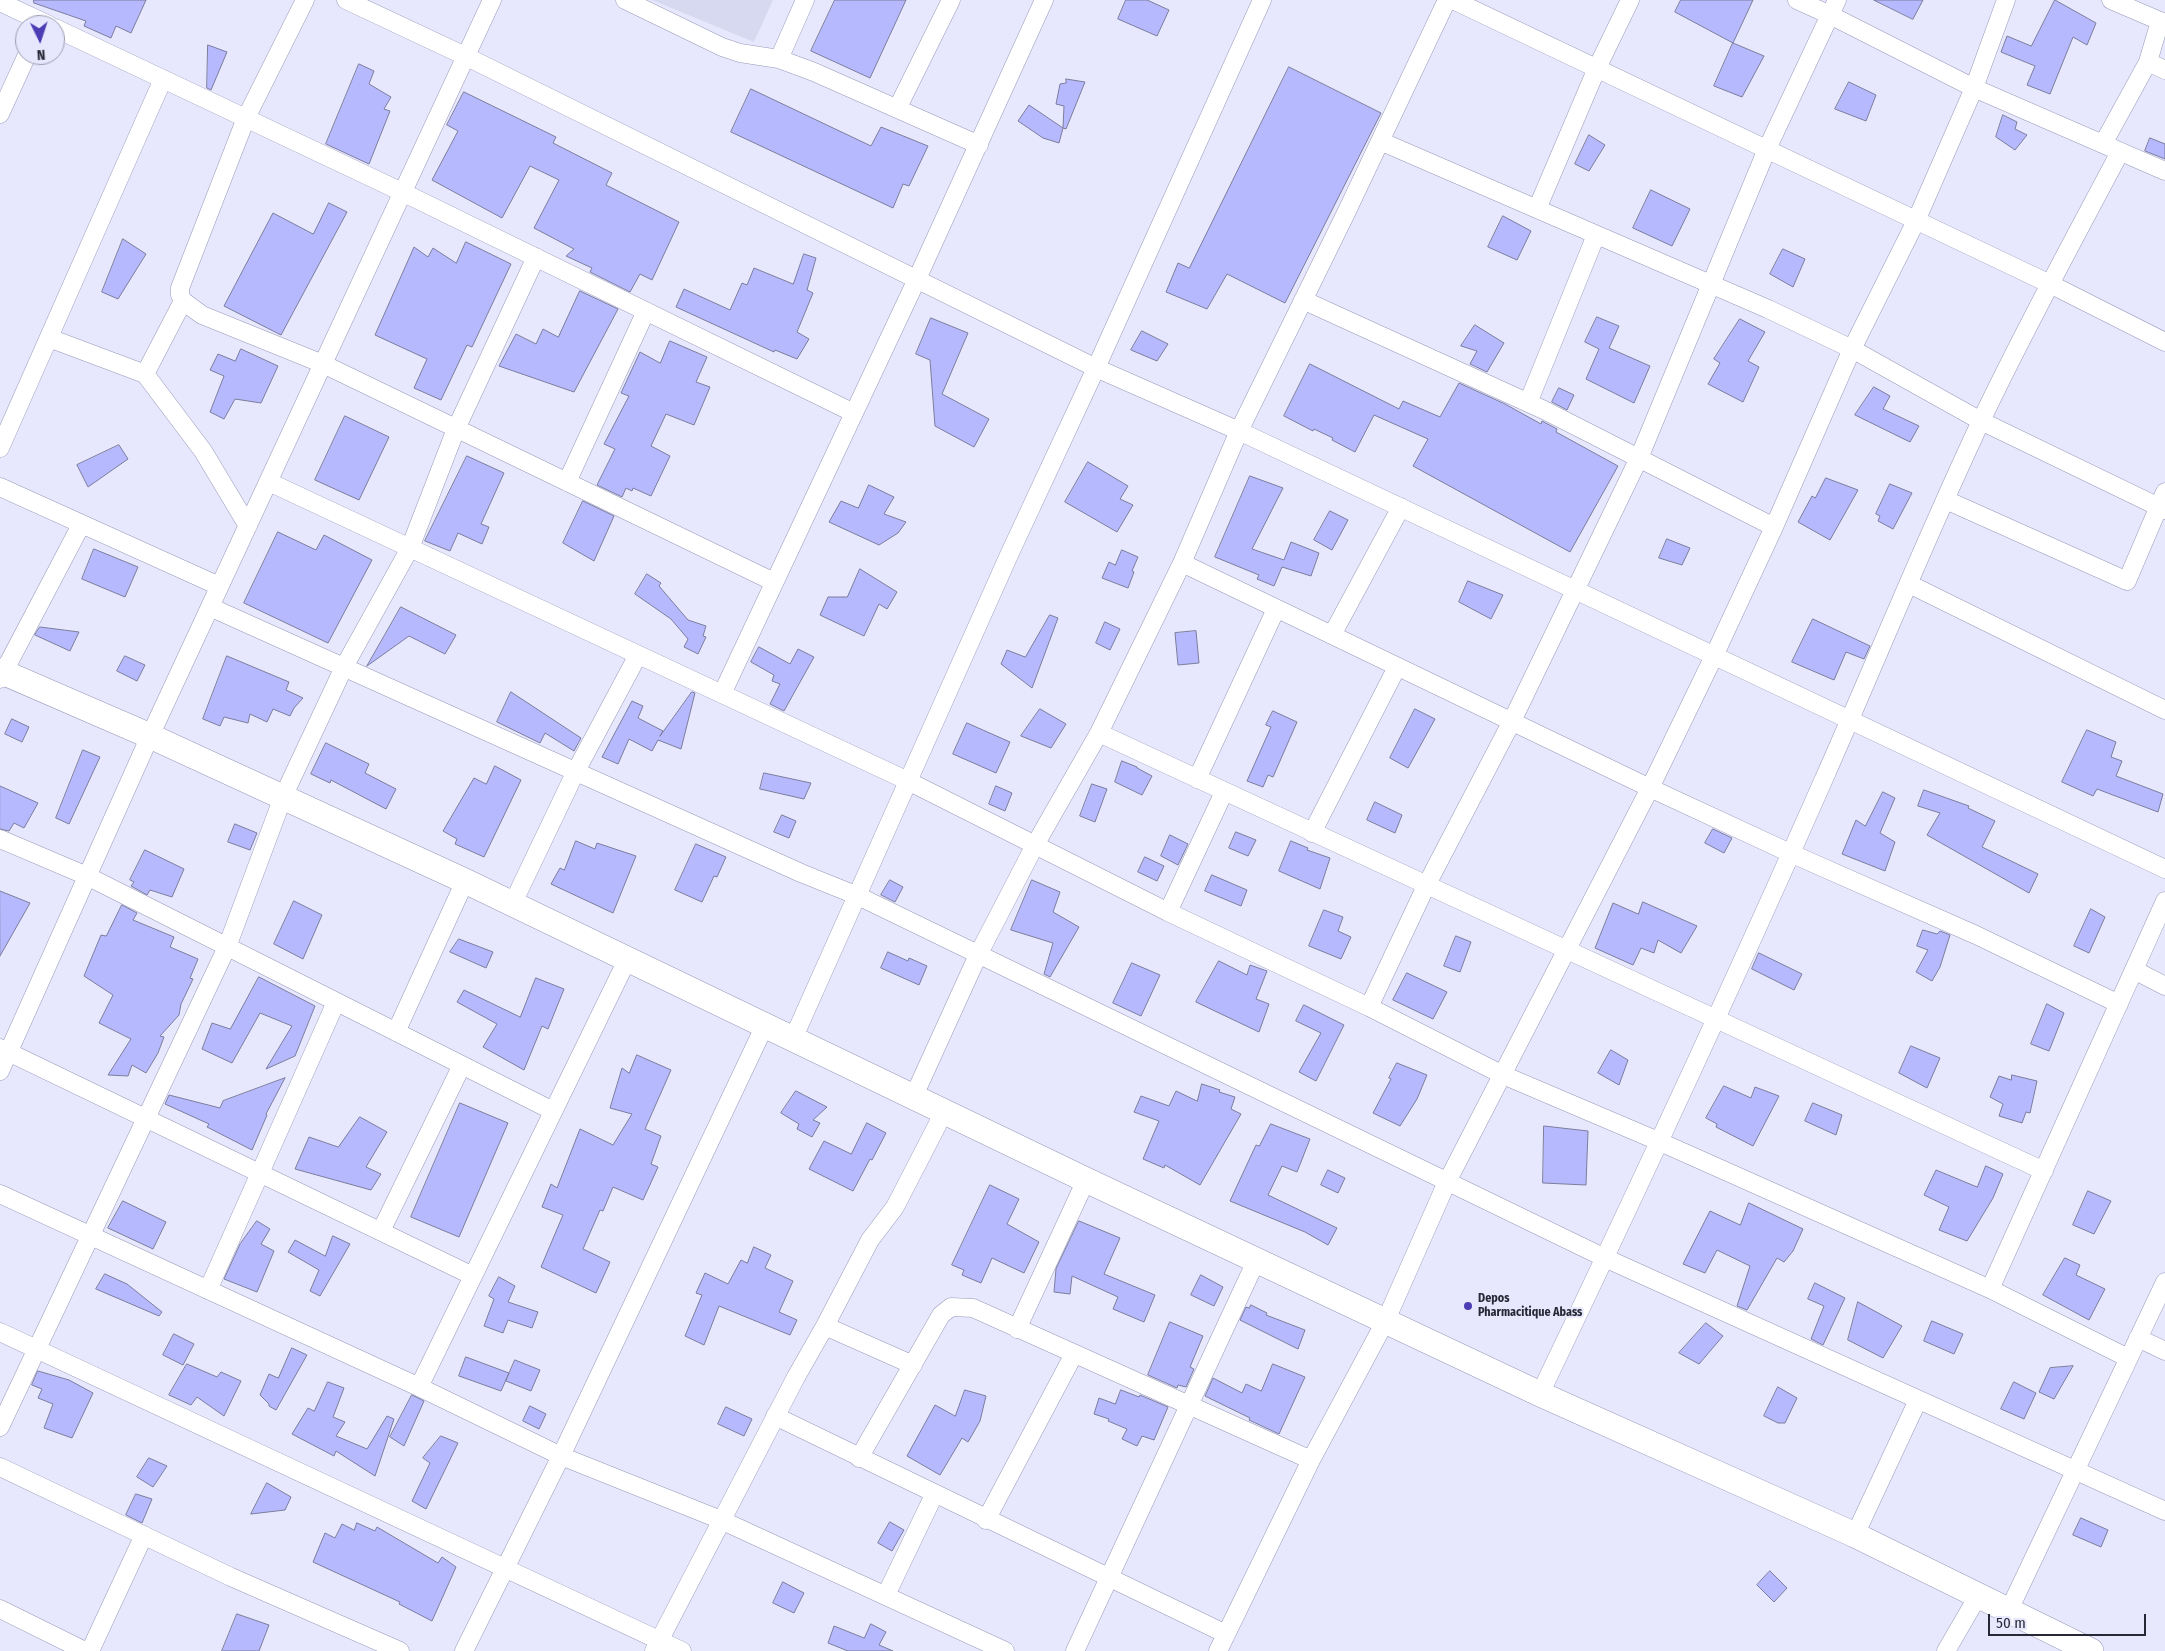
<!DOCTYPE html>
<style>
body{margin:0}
#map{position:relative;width:2165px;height:1651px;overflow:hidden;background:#e7e8fe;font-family:"Fira Sans Condensed",sans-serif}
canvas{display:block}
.north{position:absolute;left:15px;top:15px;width:50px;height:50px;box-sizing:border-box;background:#e7e8fe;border:1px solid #9a9bae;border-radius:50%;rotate:176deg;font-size:14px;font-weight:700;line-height:20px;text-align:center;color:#272835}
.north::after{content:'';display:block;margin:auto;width:18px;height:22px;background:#4d3db4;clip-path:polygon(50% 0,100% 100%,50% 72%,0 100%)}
.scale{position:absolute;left:1988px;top:1614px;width:158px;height:22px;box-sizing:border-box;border:2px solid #272835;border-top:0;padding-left:6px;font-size:15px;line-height:18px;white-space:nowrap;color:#272835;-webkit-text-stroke:4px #e7e8fe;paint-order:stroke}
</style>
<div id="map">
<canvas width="2165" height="1651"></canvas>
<div class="north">N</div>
<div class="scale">50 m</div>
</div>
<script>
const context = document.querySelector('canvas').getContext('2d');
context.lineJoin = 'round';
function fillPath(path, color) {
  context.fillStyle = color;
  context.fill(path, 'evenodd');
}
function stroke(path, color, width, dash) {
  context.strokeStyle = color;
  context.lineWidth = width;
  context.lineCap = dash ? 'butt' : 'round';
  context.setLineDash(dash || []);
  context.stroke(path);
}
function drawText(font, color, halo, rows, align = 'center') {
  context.font = font + ' "Fira Sans Condensed",sans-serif';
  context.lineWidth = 4;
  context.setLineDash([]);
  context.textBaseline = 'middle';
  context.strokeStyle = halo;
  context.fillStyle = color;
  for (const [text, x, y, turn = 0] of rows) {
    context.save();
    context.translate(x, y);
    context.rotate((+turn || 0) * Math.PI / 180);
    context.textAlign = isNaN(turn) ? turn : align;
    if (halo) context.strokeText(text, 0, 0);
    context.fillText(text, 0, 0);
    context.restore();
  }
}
fillPath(new Path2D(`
 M652,0h121l-19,42z`), '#d7d9f1');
const building = new Path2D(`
 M34,0h112l-15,33 -15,-7 -5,12 -27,-12 2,-5 -52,-18z
 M835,0h71l-36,78 -59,-27z
 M1126,0h21l22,10 -12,26 -39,-17z
 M1681,0h72l-20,43 -58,-31z
 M1874,0h49l-10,19z
 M2055,0l41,23 -9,22 -14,-8 -23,57 -23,-9 8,-19 -34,-14 6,-16 24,10z
 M1733,43l31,13 -22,41 -28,-11z
 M208,45l19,7 -16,38 -4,-2z
 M359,64l15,7 -5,13 22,13 -7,12 6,2 -21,53 -43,-20z
 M1289,67l92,46 -96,190 -58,-29 -20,35 -41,-17 12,-29 11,5z
 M1066,79l19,3 -19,47 -3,-1 -4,15 -16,-5 -25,-17 11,-16 34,23 1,-22 -8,-2 4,-20 6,-1z
 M1849,82l27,13 -10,26 -31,-12z
 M751,89l120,57 10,-19 47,19 -19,40 -6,-2 -10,24 -162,-76z
 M464,92l92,45 -3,6 59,30 -6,12 73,37 -27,58 -12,-6 -10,18 -40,-20 2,-4 -26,-12 8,-7 -40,-21 25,-48 -29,-14 -28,52 -70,-38 26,-49 -11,-6z
 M2003,115l14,7 -2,7 12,6 -12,15 -19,-13z
 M1589,135l16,10 -16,26 -14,-7z
 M2150,138l15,6v15l-20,-8z
 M1651,190l39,19 -18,37 -39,-18z
 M329,203l18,9 -66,123 -57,-29 49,-93 40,21z
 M1503,216l28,15 -14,29 -29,-13z
 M123,239l23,15 -28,45 -16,-7z
 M466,242l45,22 -39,83 -5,-2 -26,55 -27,-12 13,-29 -52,-24 39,-88 14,10 5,-9 23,15z
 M1783,249l22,10 -12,28 -23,-13z
 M804,254l12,4 -9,32 6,3 -16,39 12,7 -12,20 -22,-9 -1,2 -98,-45 8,-18 46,21 12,-27 5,2 7,-17 39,16z
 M580,291l38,18 -44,83 -75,-26 17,-32 20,10 7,-15 15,8z
 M1597,317l22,9 -10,22 41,18 -16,37 -48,-24 13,-30 -14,-7z
 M931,318l37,15 -26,61 47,25 -15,28 -39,-21 -5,-66 -14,-6z
 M1740,319l25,13 -17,29 11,6 -16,35 -35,-18 12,-21 -6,-4z
 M1475,325l29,18 -17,29 -17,-8 7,-13 -16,-5z
 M1142,331l26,13 -11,17 -26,-11z
 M670,341l37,16 -11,25 14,5 -16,38 -28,-11 -15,32 19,10 -19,40 -18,-8 -1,3 -6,-3 -4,9 -25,-12 18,-36 -11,-5 25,-48 -8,-3 19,-41 20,11z
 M241,349l37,17 -17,37 -26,-4 -11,20 -14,-7 14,-36 -14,-6 8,-16 17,7z
 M1310,364l89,45 4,-8 37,16 19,-34 46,21 36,20 1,-3 15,8 -1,3 62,34 -48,86 -157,-86 15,-27 -54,-24 -19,37 -23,-12 1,-2 -19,-9 -1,2 -29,-15z
 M1874,387l16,9 -7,13 36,17 -9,16 -55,-27z
 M1559,388l15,7 -7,15 -15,-8z
 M345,416l44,21 -30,63 -44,-20z
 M119,445l9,14 -40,28 -11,-22z
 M467,456l37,17 -23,51 8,3 -7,17 -24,-11 -8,18 -25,-10z
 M1088,462l40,24 -8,13 13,6 -16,27 -52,-30z
 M1250,476l33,12 -31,61 32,11 7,-18 28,11 -8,23 -29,-9 -8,19 -17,-7 2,-4 -44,-18z
 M1826,478l32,12 -28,50 -32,-18 14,-26 3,2z
 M1890,484l22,9 -19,36 -15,-8 2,-5 -4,-2z
 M869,485l25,12 -10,17 22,8 -8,11 -19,12 -50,-23 12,-21 17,7z
 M583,501l31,15 -20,45 -31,-18z
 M1330,511l18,9 -16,30 -18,-10z
 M278,532l38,18 8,-15 48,25 -44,83 -84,-40z
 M1667,539l23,9 -8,17 -23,-7z
 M94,549l44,18 -13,30 -43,-18z
 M1122,550l16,7 -6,14 2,1 -6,16 -26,-10 7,-16 6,3z
 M860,569l37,23 -10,17 -8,-5 -15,32 -44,-21 8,-18h19z
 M647,574l14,9 -2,3 29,34 18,6 -3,10 3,1 -8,17 -14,-7 4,-8 -17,-20 -36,-25z
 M1468,581l35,14 -12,24 -32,-17z
 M401,607l55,28 -11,19 -36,-18 -42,30z
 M1050,615l8,3 -26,70 -31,-24 6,-14 18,7z
 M1813,619l57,27 -6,13 -18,-7 -12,28 -42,-18z
 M1105,622l15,7 -10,21 -14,-7z
 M40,627l39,5 -9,19 -35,-16z
 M1196,631l3,32 -21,2 -3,-32z
 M759,647l31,17 8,-15 16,8 -30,54 -14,-7 10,-20 -8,-3 2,-6 -23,-13z
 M125,656l20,9 -8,16 -20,-10z
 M227,656l62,26 -3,8 17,8 -9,10 -4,8 -17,-7 -6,13 -17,-8 -2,9 -24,-6 -4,9 -17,-7z
 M511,692l70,46 -7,13 -29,-18 -5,10 -43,-21z
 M692,692l3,1 -14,56 -23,-9 -6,11 -23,-12 -11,25 -16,-7 30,-56 11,5 -5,12 25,13 -3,5z
 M1040,709l26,15 -15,24 -30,-12z
 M1415,709l20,10 -27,49 -18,-10z
 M1273,711l24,11 -24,55 -5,-2 -5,12 -16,-6 24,-54 -5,-2z
 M12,719l17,8 -7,15 -17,-8z
 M967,723l43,19 -14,31 -43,-19z
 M2087,730l29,12 -5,15 11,4 -6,15 47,18 -5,18 -61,-23 -4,7 -31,-14z
 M326,743l43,21 -4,9 31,16 -10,20 -55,-29 -1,3 -19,-9z
 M83,750l17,7 -31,67 -13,-6z
 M1122,761l15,6v1l15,8 -10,19 -27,-13z
 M495,766l26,14 -37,77 -29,-13 2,-5 -14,-8 31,-53 12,6z
 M764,773l47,10 -7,16 -44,-10z
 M1092,784l15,5 -12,33 -15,-6z
 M0,786l38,17 -14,25 -10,-5 -5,8 -9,-2z
 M996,786l16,7 -7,18 -16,-7z
 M1924,790l45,16 -1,2 27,13 -13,26 56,27 -9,19 -102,-58 13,-22 -22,-7z
 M1883,792l12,6 -15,35 15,9 -10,29 -43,-17 14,-34 9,6z
 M1375,802l27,13 -7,18 -28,-13z
 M782,815l14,6 -7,17 -15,-6z
 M235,824l22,9 -7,17 -22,-8z
 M1713,829l19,9 -8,15 -19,-10z
 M1236,832l20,8 -8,16 -19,-8z
 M1170,835l18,9 -10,21 -17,-9z
 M576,841l19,8 2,-6 39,13 -23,57 -62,-29 9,-16 4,2z
 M1291,841l17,7 -1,2 23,8 -10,31 -41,-18z
 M696,844l30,13 -9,20 -3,-1 -12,26 -27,-12z
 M145,850l39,19 -12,28 -22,-7 -3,5 -16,-9 3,-4 -4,-2z
 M1145,857l19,9 -7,15 -19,-9z
 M1212,875l35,15 -6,16 -36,-15z
 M890,880l13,7 -8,15 -14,-7z
 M1032,880l28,12 -7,20 26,15 -29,50 -6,-3 9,-31 -42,-13z
 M0,891l30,12 -30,53z
 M294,901l28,14 -19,44 -29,-15z
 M1643,902l54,24 -16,27 -23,-13 -4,13 -13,-5 -8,17 -38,-17 18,-45 25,11z
 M122,905l15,8 -4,7 41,17 -4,10 28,12 -8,19 3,1 -12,25 -2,11 -19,21 4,1 -6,16 -12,20 -14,-8 -4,11 -20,-1 23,-36 -32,-16 14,-28 -29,-19 17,-41 5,1z
 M2091,909l14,8 -16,36 -15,-7z
 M1324,910l19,7 -5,14 13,6 -10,22 -32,-13z
 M1923,930l14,4 3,-3 10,4 -10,32 -8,14 -16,-9 12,-22 -11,-4z
 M1456,936l15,6 -11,30 -16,-6z
 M459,939l34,13 -7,16 -36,-16z
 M888,952l20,9 1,-3 18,8 -8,19 -38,-17z
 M1759,953l43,21 -8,16 -42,-21z
 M1219,961l28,14 3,-10 17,6 -11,28 13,5 -10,28 -63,-30z
 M1132,963l28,12 -19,41 -28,-13z
 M1407,973l40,19 -14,27 -40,-19z
 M259,977l56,29 -20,50 -29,13 26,-43 -32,-13 -28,50 -30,-14 10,-26 18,6z
 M536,978l28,11 -16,40 -6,-3 -18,44 -41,-23 14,-23 -40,-22 7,-12 56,27z
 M2047,1004l17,9 -15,38 -18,-7z
 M1304,1005l40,20 -28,56 -17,-9 22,-39 -25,-12z
 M1911,1046l29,12 -13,30 -28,-15z
 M1611,1050l17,10 -9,25 -21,-12z
 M637,1055l34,15 -26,59 16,7 -10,28 7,3 -15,33 -30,-13 -10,24 -3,-1 -17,39 27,13 -14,31 -55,-26 22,-52 -21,-8 9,-23 6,4 23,-59 33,16 19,-31 -22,-6 12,-40 7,5z
 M1397,1063l30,12 -10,24 -17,27 -27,-13 18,-34 -2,-1z
 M2012,1075l25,6 -7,32 -4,-1 -4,11 -23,-7 4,-12 -13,-7 9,-21 12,4z
 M285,1078l-19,36 1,1 -15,35 -45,-23 2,-3 -44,-20 4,-9 51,13 3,-7z
 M1202,1084l18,6 -1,2 16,5 -4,12 10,5 -41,71 -35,-20 -1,3 -21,-9 16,-38 -25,-9 7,-16 28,10 7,-15 21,10z
 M1724,1086l27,12 4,-11 24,9 -26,50 -37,-19 1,-3 -11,-6z
 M796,1091l31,16 -14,13 7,3 -8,14 -15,-8 2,-5 -18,-11z
 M460,1103l48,20 -49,114 -48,-20z
 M1813,1103l29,12 -6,20 -31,-14z
 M360,1117l27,15 -21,35 15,7 -10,16 -76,-21 14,-32 29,10z
 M867,1123l19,10 -14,27 -2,-1 -17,32 -44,-22 15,-28 27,13z
 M1271,1124l39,15 -13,33 -15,-6 -14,29 69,33 -9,17 -23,-13 -75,-31 26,-56 3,1z
 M1544,1126l44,5 -2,54 -43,-2z
 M1986,1166l17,8 -10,24 -26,43 -28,-11 10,-23 -25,-12 12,-25 41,17z
 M1328,1170l17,8 -7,15 -17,-8z
 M990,1185l29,14 -12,25 32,18 -15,31 -32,-15 -11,25 -19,-8 2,-5 -12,-5z
 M2088,1191l23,10 -17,33 -21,-9z
 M123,1201l43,21 -13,27 -45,-21z
 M1749,1203l54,26 -10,22 -9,11 -7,-4 -30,52 -10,-4 13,-40 -33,-16 -12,23 -22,-9 27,-53 30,14z
 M257,1221l13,8 -9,15 13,7 -17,41 -33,-13 16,-35z
 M1079,1221l41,17 -16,36 51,21 -11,27 -31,-13 5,-12 -46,-21 -2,18 -16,-2 2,-23z
 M333,1236l17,8 -30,52 -10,-5 9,-21 -31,-18 7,-12 30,16z
 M754,1247l17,8 -6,13 28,13 -14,31 18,8 -7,15 -71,-29 -15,39 -19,-9 17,-41 -6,-2 9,-20 23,11 13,-24 6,3z
 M2065,1258l15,7 -4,10 29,14 -16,31 -46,-25z
 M105,1274l22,10 35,28 -3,4 -63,-27z
 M1201,1275l22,12 -9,19 -23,-11z
 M499,1277l16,9 -7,16 30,10 -6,16 -24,-8 -5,13 -19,-7 10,-27 -5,-3z
 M1815,1283l30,15 -22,47 -12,-6 13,-33 -16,-7z
 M1858,1302l44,24 -19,32 -35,-18z
 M1251,1305l16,8 -1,2 39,15 -7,19 -58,-29 6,-13 3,1z
 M1932,1321l31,13 -9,20 -30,-13z
 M1170,1322l33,14 -13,31 4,2 -8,18 -8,-2 -1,3 -29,-13z
 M1706,1323l17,13 -24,28 -20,-11z
 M174,1334l20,10 -11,21 -20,-10z
 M292,1348l15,7 -31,55 -7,-4v-2l-9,-9 9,-21 9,4z
 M466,1357l43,16 -8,18 -42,-15z
 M515,1360l25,10 -9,21 -25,-10z
 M187,1364l30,13 4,-5 20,9 -17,35 -27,-19 -6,8 -22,-10z
 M1273,1364l32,13 -26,57 -30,-14 1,-2 -45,-22 8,-18 29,15 4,-9 15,7z
 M2073,1366l-19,33 -15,-7 11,-24z
 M38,1371l31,9 24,13 -21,45 -28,-10 9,-24 -15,-6 4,-9 -10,-4z
 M328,1382l16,6 -11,29 12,5 -9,14 31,13 20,-33 7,3 -19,57 -39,-25 -2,5 -42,-22 16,-26 6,3z
 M2014,1382l22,11 -12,26 -23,-10z
 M1778,1387l19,11 -12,25h-7l-14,-7z
 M965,1390l21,6 -6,25 -12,21 -6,-4 -22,37 -33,-19 28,-51 20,11z
 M1121,1390l18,7 1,-2 28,12 -14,33 -12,-4 -5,10 -15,-7 5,-10 -19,-8 1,-2 -15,-5 5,-16 16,6z
 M412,1395l12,6 -20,45 -14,-9z
 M530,1406l16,8 -7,15 -16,-8z
 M726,1407l26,12 -8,17 -26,-12z
 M441,1436l17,7 -32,66 -14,-8 18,-38 -7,-5z
 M149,1458l18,8 -14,21 -16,-10z
 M267,1483l24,14 -6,13 -34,4z
 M136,1494l16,5 -10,24 -16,-8z
 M2081,1518l27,12 -7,17 -28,-12z
 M890,1522l14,8 -12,21 -14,-8z
 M357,1523l18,8 2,-4 61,36 4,-6 14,10 -24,54 -33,-17 1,-2 -87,-40 12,-29 10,5 7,-14 12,6z
 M1770,1571l17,17 -13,14 -17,-17z
 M783,1582l21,11 -10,20 -21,-10z
 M237,1614l32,11 -10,26h-37z
 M871,1624l15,8 -7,13 14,6h-45l-20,-8 6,-17 30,12z`);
fillPath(building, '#b7b9fe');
stroke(building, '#7b7d9c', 1);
const minor = new Path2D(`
 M305,0l-59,118 -66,170v7l3,6 19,14 121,49 451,218
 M346,0l119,56 631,312 143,63 926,438
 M625,0l97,47 18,6 39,6 35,13 165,73
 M1453,0l597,284 115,58
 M1797,0l33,15 144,73 191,83
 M2111,0l49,21 -12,41 17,8
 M0,2l49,23
 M55,28l347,164 452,221
 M779,59l26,-59
 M897,109l54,-109
 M0,114l27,-59
 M1380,141l388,168 84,40 129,72 184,89
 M2103,144l45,-82
 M1537,209l60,-141 33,-68
 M1303,300l241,110 230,117
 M49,338l96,36 58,77 45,75
 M145,374l38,-73
 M1528,403l68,-168
 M0,448l163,-369
 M269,482l639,299 260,131 201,95 134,68 155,66 332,148 138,69
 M567,482l79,-171
 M0,487l219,99
 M1946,500l181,81 38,-89
 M1182,563l468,225 140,65 186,82 143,69
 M1909,584l256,126
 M210,607l591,266 57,23 747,362 560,253
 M1332,635l69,-128
 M0,679l81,-154
 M722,694l195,-415 127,-279
 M1099,733l945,438
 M1197,779l79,-170
 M1312,833l85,-166
 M0,839l87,37 466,235
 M512,905l64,-134 62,-116
 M1168,912l56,-120
 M2134,970l31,16
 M1369,1007l57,-121 86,-165 127,-263 128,-309 70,-149
 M396,1032l69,-151
 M793,1039l216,-484 87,-187 166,-368
 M0,1048l473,228
 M0,1071l150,-335 342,-736
 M913,1098l65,-143 57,-110 64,-112 83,-170 57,-132 107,-218 101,-213
 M0,1194l419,193 142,69 160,64 284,131
 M381,1231l81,-166
 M1990,1289l175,-388
 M208,1290l128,-288
 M825,1326l88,39
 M1017,1329l69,-149
 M0,1332l682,319
 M2138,1338l27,13
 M419,1387l208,-427
 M1540,1394c97,-203 192,-407 283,-613 53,-120 102,-241 158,-360 43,-91 92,-180 139,-269
 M775,1416l451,218
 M0,1427l227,-480 56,-150 61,-130 66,-119 46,-119 80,-172
 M859,1458l82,-143 10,-8 22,1 338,152
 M0,1467l231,110 169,74
 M986,1520l88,-166
 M1855,1535l63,-135
 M886,1595l48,-100
 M0,1609l85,42
 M2009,1610l156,-328
 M90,1651l54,-116
 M464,1651l97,-195 204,-431
 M654,1651l142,-274 29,-51 45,-86 25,-33 49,-95
 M1075,1651l181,-390
 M1218,1651l93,-191 75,-140 61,-138 203,-394 64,-132 60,-129 78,-178 64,-128 58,-133 32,-88
 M1946,1651l32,-55`);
const secondary = new Path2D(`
 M0,671l150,65 315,145 621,299 454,214 315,141 236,116`);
stroke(minor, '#9799b9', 19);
stroke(secondary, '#9799b9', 26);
stroke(minor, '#fff', 18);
stroke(secondary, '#fff', 25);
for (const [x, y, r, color] of [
 [1468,1306,5,"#4d3db4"]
]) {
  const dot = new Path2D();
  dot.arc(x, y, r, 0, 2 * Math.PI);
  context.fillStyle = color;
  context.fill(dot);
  stroke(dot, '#e7e8fe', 2);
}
drawText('bold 12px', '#272835', '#e7e8fe', [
 ["Depos",1478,1299],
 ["Pharmacitique Abass",1478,1313]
], 'left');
</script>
